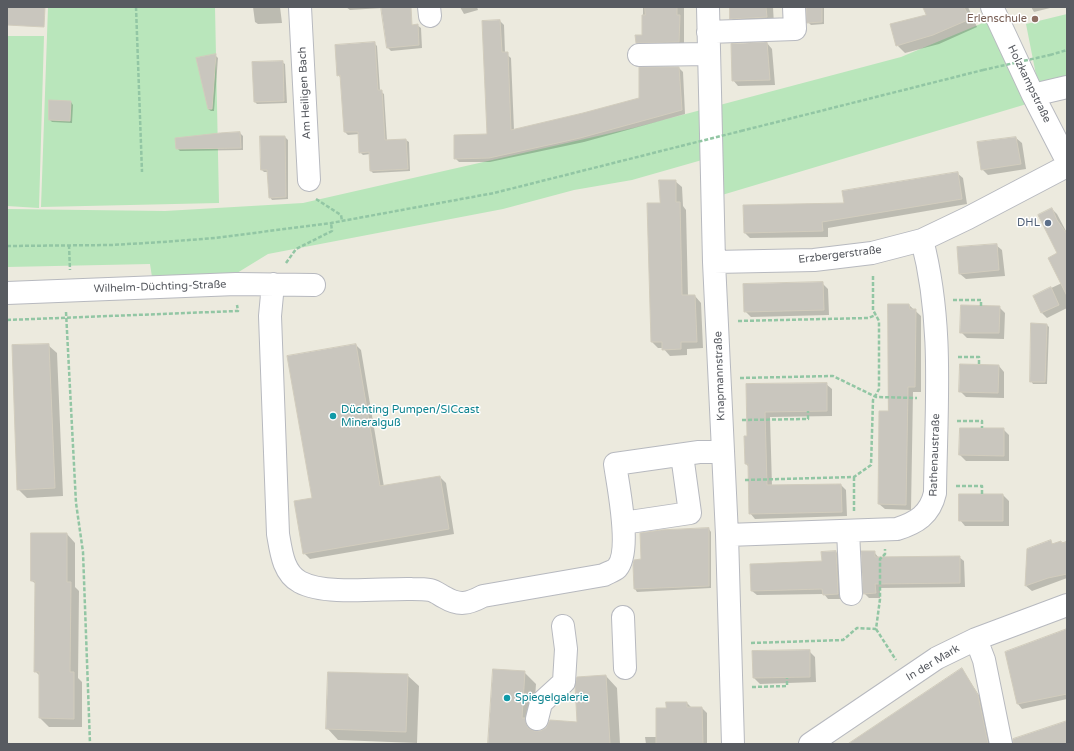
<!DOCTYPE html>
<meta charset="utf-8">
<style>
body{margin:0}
#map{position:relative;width:1074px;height:751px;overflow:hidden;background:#eceade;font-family:"Varela Round",sans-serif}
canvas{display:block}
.frame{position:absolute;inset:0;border:8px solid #585b61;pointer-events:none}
</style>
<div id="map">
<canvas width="1074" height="751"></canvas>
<div class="frame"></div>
</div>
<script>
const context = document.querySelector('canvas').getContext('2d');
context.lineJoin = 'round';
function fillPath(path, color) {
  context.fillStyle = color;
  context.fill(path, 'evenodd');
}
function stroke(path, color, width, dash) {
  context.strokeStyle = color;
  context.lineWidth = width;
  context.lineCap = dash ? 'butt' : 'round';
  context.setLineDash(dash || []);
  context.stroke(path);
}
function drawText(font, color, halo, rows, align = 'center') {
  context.font = font + ' "Varela Round",sans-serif';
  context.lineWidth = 3;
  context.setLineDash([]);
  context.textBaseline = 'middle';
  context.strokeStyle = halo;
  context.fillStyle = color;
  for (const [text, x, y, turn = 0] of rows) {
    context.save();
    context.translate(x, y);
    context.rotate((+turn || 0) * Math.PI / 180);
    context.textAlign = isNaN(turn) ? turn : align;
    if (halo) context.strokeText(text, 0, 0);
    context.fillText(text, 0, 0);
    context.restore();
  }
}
fillPath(new Path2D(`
 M48,7h167l4,196 -178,4z
 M1067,14v64l-29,7 -12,-61z
 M990,20l40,83 -308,92 1,-41 -91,26 -58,10 -71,19 -235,45 -31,19 -85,4 -2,-13 -143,3v-58l158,2 138,-8 330,-75 268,-71z
 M7,36h37l-5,172 -32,-2z`), '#b9e6bb');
fillPath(new Path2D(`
 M253,7h27l2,16 -24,1 -3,-2z
 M346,7h54l3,20 14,-2 4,3 1,20 -31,3 -4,-4 -5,-39 -32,2z
 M460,7h17l1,3 -14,4z
 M643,7h41v40l-42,1 -5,-5 6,-7z
 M731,7h42l1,18 -36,1 -7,-8z
 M807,7h17v17l-13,1 -3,-3z
 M923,7h45l9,20 -38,17 -34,9 -8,-8 30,-30z
 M1031,7h23l-20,5z
 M500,21l4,4 1,28 6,5 3,72 69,-16 57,-15 39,-31 4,4 2,42 -101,28 -94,20h-31l-4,-4 33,-23z
 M374,43l3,3 3,45 4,3 3,47 19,-1 3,2 1,29 -37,2 -2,-2 -1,-17 -7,1 -3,-3 -1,-18 -11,1 -3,-3 -4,-54 -3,-3z
 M767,43l5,6 3,36 -37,1 -5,-6z
 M215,55l3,3 -4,53h-3l-3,-2z
 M282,62l3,2 2,39 -30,1 -2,-2z
 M71,102l2,3 -1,18 -20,-1 -2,-2z
 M240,133l3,3v14l-63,1 -3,-3z
 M285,137l3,3v59l-16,1 -2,-3 -2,-25h-4l-2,-2z
 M1016,138l6,5 4,26 -38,6 -6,-6 -4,-26z
 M957,173l6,5 4,26 -139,24v9l-78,1 -5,-5z
 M675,181l7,6 1,19 3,4 2,86h7l6,7 2,45 -16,1v6l-17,1 -7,-8h-5l-6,-6 9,-138z
 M1052,209l5,5 10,19v75l-20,10 -5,-5 -8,-17 28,-13z
 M996,245l6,5 3,26 -39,3 -6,-5z
 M822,283l6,6 1,26 -78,2 -6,-6z
 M909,305l12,11v76h-8l-2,118 -26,-1 -6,-5 10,-92z
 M999,307l6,6 -1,26 -37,-1 -6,-6z
 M1047,325l2,2 -2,57h-14l-2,-3z
 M48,345l9,8 6,143 -36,2 -9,-9z
 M356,345l5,5 23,137 56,-10 6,6 8,51 -144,25 -6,-6 9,-54z
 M999,366l5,6v26l-38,-1 -6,-6z
 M826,384l6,5v27l-62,1 2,69 69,-1 5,5 1,26 -92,3 -5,-6 -1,-46 -3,-3 2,-27 -1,-52z
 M1003,429l6,6v26h-43l-6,-6z
 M1003,495l6,6v25h-44l-5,-6z
 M709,529l2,3v56l-74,4 -2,-3 7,-29z
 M67,534l8,9v44l4,4 -1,87 4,4v45h-33l-9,-9v-42l-5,-5 1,-87 -4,-3z
 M1050,541l4,4 13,-4v37l-35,13 -6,-5 2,-36z
 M836,552l5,5 2,42h-15l-4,-5 -67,1 -5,-4 71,-29z
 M874,552l5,6 80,-1 5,4 1,26 -85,1v10h-11l-5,-5z
 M1067,630v69l-45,10 -4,-5 -12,-51z
 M809,651l6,6 1,25 -56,2 -6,-6 -1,-26z
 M962,669l20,31 10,44h-142z
 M524,672l12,12 -3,44 3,4 42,-9 28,-47 11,12 3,56h-131z
 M407,675l12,11 -2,57 -79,-3 -11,-12z
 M687,703l5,5h10l5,5v31h-61l-1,-7h12l10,-28z`), '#0003');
const building = new Path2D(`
 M7,7h38l-1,20 -37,-2z
 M381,7h30l1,18 6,-1 1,21 -32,3z
 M645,7h32v8h3l-1,27 -43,1 -1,-8h7v-20h3z
 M730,7h36l1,10 -37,2z
 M807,7h15v15l-15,1z
 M923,7h41l6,12 -37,16 -37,11 -6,-22 36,-9z
 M500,20l2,32h6l3,78 72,-17 56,-15v-31h40l3,43 -102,28 -91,20 -35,1v-24l33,-1 -5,-113z
 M375,42l3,48h4l3,50 21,-1 2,30 -38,2 -1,-19 -10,1 -1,-21h-14l-4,-57 -3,1 -2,-31z
 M767,42l3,38 -38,1 -1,-37z
 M216,54l-4,55h-4l-12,-51z
 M283,61l1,40 -30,1 -2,-40z
 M49,100l22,1 -1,20 -21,-1z
 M240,132l1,16 -65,1 -1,-11 45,-5z
 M260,136h25l1,61 -17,1 -2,-28h-6z
 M1016,137l5,27 -40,6 -4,-28z
 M958,172l4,27 -140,23 1,9 -79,2 -1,-28 101,-2 -2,-12z
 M659,180h17v22h4l2,93h13l2,47h-16v7l-19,1v-8h-11l-4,-139h13z
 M1052,208l5,12 10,14v62l-19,-38 9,-5 -19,-38z
 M997,244l2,26 -40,4 -2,-27z
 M823,282l1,28 -80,2 -1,-28z
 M1051,287l8,18 -18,8 -8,-17z
 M888,304h21l1,5h6l-1,78h-7l-2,118 -28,-1 1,-93h9z
 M961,305l39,1 -1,27h-39z
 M1031,323l16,1 -2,58h-15z
 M49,344l6,144 -38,2 -5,-145z
 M356,344l24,142 60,-10 9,53 -146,25 -9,-53 18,-3 -25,-142z
 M960,364l39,1 -1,28 -39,-1z
 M827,383v28l-62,1 2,73 74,-1 1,28 -93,2 -1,-50h-3l-1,-28h3l-1,-52z
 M960,428h44v28l-45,-1z
 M959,494h44v27h-44z
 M709,528v58l-75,3 -1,-24 1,-5 7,-1 -1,-26 21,-3z
 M31,533h36v49h4l-1,90h4v47l-35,-1v-46h-5l1,-91h-4z
 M1051,540l1,4 9,-3 1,2 5,-1v32l-19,4 -23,8 2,-37z
 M836,551l2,43 -15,1 -1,-6 -71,2 -1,-27 72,-3 -1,-9z
 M861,551h14v6l85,-1v27l-85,1 1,9 -13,1z
 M1067,629v65l-50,10 -12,-52z
 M810,650v27l-57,1 -1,-27z
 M962,668l16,27 10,49h-140z
 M493,669l32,2 -3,47h3l3,10 6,3h6l6,-3 4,-8 27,2 -2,-37 2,-8 29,-2 4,69h-122z
 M328,672l80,2 -2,58 -80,-3z
 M666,702h21v5h15l1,37h-47v-36h10z
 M1067,721v23h-54v-5z`);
fillPath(building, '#c9c6be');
stroke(building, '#d1ccbd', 1);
const minor = new Path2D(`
 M300,7l9,173
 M429,7l1,9
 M708,7l6,255 13,273 6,209
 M992,7l41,88 34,66
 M708,32l87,-3 -1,-22
 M639,55l70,-1
 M1033,95l34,-8
 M714,262l100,-2 58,-7 50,-13 46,-22 99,-52
 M273,284l-3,32 8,218c3,17 5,39 22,48 26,14 82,6 112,7 6,0 13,0 18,1 5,1 10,5 14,7 15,9 24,7 39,-1l121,-21c3,-2 10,-4 13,-7 15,-17 1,-82 -2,-104l84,-12h24
 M7,293l229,-9 78,1
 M623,523l67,-10 -8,-58
 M848,531l3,63
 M727,535l170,-6c19,-6 33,-14 38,-36 1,-86 9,-169 -13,-253
 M623,617l2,51
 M976,639l8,21 17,84
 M537,719l4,-16 23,-21 2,-33 -3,-23
 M810,744l127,-86 39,-19 91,-34`);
stroke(minor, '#b7b9bf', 24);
stroke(new Path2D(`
 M136,7l6,165
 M1050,55l17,-5
 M741,131l242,-61
 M316,199l25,16 1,6
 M69,245l1,25
 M7,246l104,-1 52,-3 52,-4 116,-15 163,-30 187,-47
 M286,263l10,-14 36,-18 -1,-8
 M953,300h28v6
 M66,312l10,191 7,49 7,192
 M7,320l231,-9 -1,-6
 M738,321l130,-3 8,-3
 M958,357h21v8
 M740,378l93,-2 43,21 41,1
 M742,420l66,-1v-8
 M957,421h25v7
 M854,477v34
 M745,480l109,-3 17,-12 2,-65 6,-11v-68l-6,-11v-36
 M956,486h26v8
 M876,629l20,31
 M751,643l92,-3 14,-12 19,1 4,-30v-40l5,-5v-5
 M752,687l35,-1v-8`), '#92c6a4', 2.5, [4, 2]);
stroke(minor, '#fff', 22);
stroke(new Path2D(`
 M983,70l67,-15
 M681,146l60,-15`), '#92c6a4', 2.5, [4, 2]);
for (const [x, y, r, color] of [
 [1035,19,4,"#8d6e63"],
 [1048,223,4,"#5c6f8a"],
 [333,416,4,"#0f9aa8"],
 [507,698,4,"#0f9aa8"]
]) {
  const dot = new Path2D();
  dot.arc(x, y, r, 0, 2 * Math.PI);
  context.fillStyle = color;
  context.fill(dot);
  stroke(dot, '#fff', 1.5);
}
drawText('11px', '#785e54', '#fff', [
 ["Erlenschule",1027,19]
], 'right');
drawText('11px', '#585b61', '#fff', [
 ["Holzkampstraße",1029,84,64],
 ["Am Heiligen Bach",305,93,-93],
 ["Erzbergerstraße",840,255,-7],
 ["Wilhelm-Düchting-Straße",160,287,-2],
 ["Knapmannstraße",720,376,-92],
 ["Rathenaustraße",935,455,-88],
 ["In der Mark",933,663,-31]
]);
drawText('11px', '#4e5e75', '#fff', [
 ["DHL",1040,223]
], 'right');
drawText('11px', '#0d838f', '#fff', [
 ["Düchting Pumpen/SICcast",341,410],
 ["Mineralguß",341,423],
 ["Spiegelgalerie",515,698]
], 'left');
</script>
